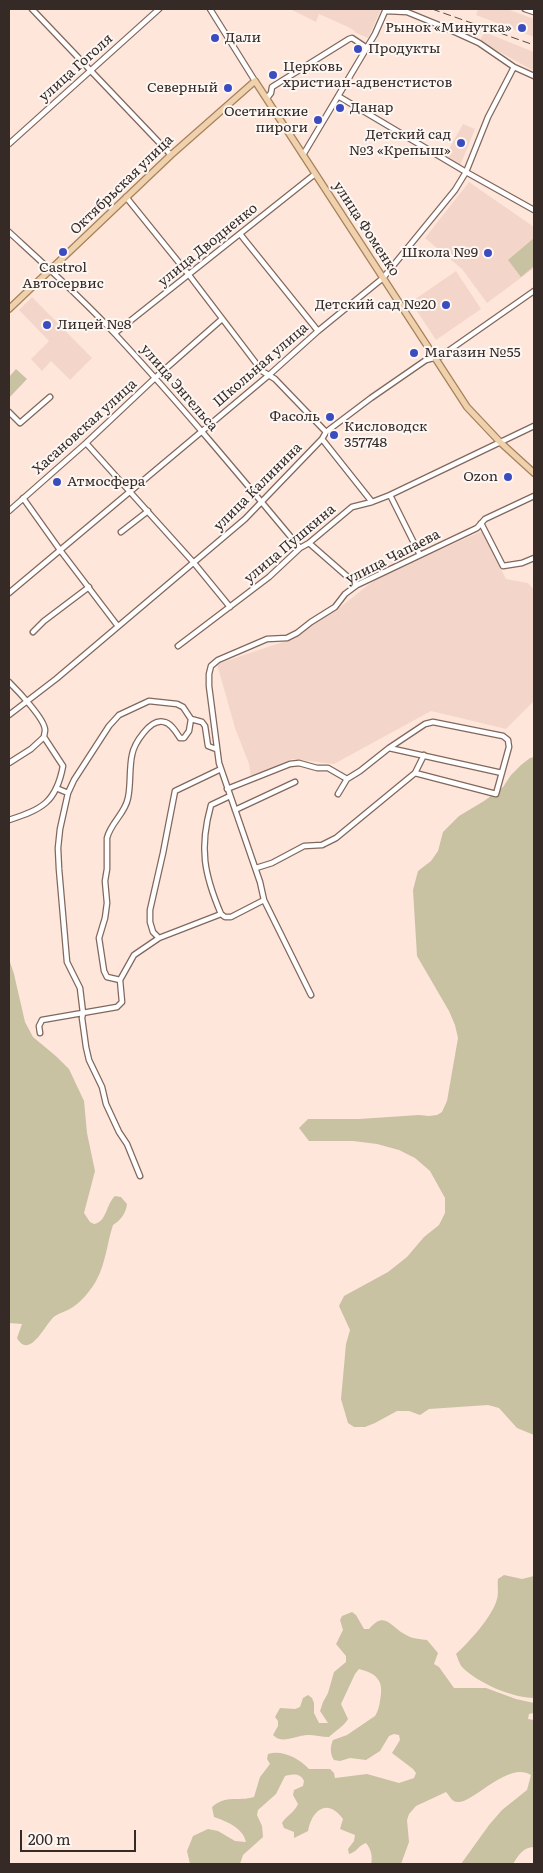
<!DOCTYPE html>
<meta charset="utf-8">
<style>
body{margin:0}
#map{position:relative;width:543px;height:1873px;overflow:hidden;background:#fee6db;font-family:Literata,serif}
canvas{display:block}
.frame{position:absolute;inset:0;border:10px solid #352a26;pointer-events:none}
.scale{position:absolute;left:20px;top:1830px;width:116px;height:22px;box-sizing:border-box;border:2px solid #352a26;border-top:0;padding-left:6px;font-size:15px;line-height:18px;white-space:nowrap;color:#352a26;-webkit-text-stroke:4px #fdf7f4;paint-order:stroke}
</style>
<div id="map">
<canvas width="543" height="1873"></canvas>
<div class="frame"></div>
<div class="scale">200 m</div>
</div>
<script>
const context = document.querySelector('canvas').getContext('2d');
context.lineJoin = 'round';
function fillPath(path, color) {
  context.fillStyle = color;
  context.fill(path, 'evenodd');
}
function stroke(path, color, width, dash) {
  context.strokeStyle = color;
  context.lineWidth = width;
  context.lineCap = dash ? 'butt' : 'round';
  context.setLineDash(dash || []);
  context.stroke(path);
}
function drawText(font, color, halo, rows, align = 'center') {
  context.font = font + ' Literata,serif';
  context.lineWidth = 4;
  context.setLineDash([]);
  context.textBaseline = 'middle';
  context.strokeStyle = halo;
  context.fillStyle = color;
  for (const [text, x, y, turn = 0] of rows) {
    context.save();
    context.translate(x, y);
    context.rotate((+turn || 0) * Math.PI / 180);
    context.textAlign = isNaN(turn) ? turn : align;
    if (halo) context.strokeText(text, 0, 0);
    context.fillText(text, 0, 0);
    context.restore();
  }
}
fillPath(new Path2D(`
 M290,9h91l-13,29 -14,-6 1,-1 -7,-4 -29,-13 -3,8z
 M478,9h29l27,10v18l-58,-22z
 M484,32l50,20v19l-54,-30z
 M463,124l12,5 -15,37 -15,-10z
 M469,182l65,45v41l-47,35 -25,-34 -37,-31z
 M456,271l25,38 -45,31 -25,-38z
 M32,297l60,61 -22,22 -19,-19 -9,10 -11,-12 18,-18 -30,-31z
 M482,531l24,48 22,4 6,7v111l-28,28 -75,-18 -97,53 -42,-5 -41,19 -2,-14 -14,-36 -18,-64 78,-26 23,-18 20,-11 39,-31z`), '#f3d6c9');
fillPath(new Path2D(`
 M534,238v28l-13,11 -13,-17z
 M16,369l11,10 -18,19v-21z
 M534,757v678l-17,-7 -18,-20 -11,-3 -59,4 -9,6 -11,-4h-12l-22,12 -10,4h-11l-6,-4 -7,-24 5,-55 4,-14 -11,-24 5,-10 44,-24 19,-15 17,-20 15,-12 6,-12v-15l-15,-27 -15,-13 -16,-8 -22,-6 -24,-3h-44l-10,-13 9,-9h51l60,-4 10,1 8,-1 5,-3 5,-11 11,-63 -3,-13 -6,-14 -32,-55 -4,-66 5,-19 13,-10 7,-10 5,-19 16,-16 25,-15 19,-14 8,-12 10,-10 9,-7z
 M9,959l5,15 11,48 8,15 24,20 12,12 15,32 3,32 8,38 -11,42 6,9 4,2c13,-2 12,-20 21,-28l6,1 6,7c-1,9 -6,16 -14,21 -6,18 -7,38 -17,56 -5,9 -14,20 -23,26 -5,4 -12,5 -18,9 -9,6 -25,45 -38,22l5,-14 -13,-1z
 M504,1575l18,4 12,-3v122c-21,0 -56,-15 -71,-30 -4,-4 -5,-10 -7,-14 13,-12 37,-38 41,-55 2,-6 0,-14 1,-20z
 M352,1612l4,3 8,14h5c17,-20 22,0 39,7 5,3 13,3 19,4l11,13 -4,11 5,3 15,21h32l30,11 18,4v10l-5,1 -1,5 6,1v127c-11,0 -16,9 -21,17h-52l28,-39 13,-15 25,-20 4,-15c-22,-15 -59,29 -74,27 -5,0 -8,-7 -11,-10l-30,14 -7,8 -2,6 2,22 -8,22h-30c2,-7 0,-15 -5,-21 -7,2 -9,9 -17,11l-1,-5 6,-8 1,-6 -15,-6 3,-10c-15,-21 -31,-10 -35,12l-14,7v-6l-10,-4 -2,-5c4,-7 13,-11 16,-19l-5,-9 1,-5 9,-4 1,-5c-4,-8 -10,-7 -19,-5l-9,18 -18,16 -1,5 5,11 1,11 -20,18 -3,9h-50l-3,-13 6,-15 15,-7 10,2 17,10 11,1c-3,-14 -20,-21 -32,-25l-2,-10c15,-13 25,-5 42,-10l6,-20 10,-13 -3,-5 1,-5c14,-5 32,5 41,15h21l4,4 1,5 32,-4 32,9 15,-5 2,-5 -3,-4 -21,-16 8,-13 -1,-5 -5,-1 -5,2 -9,15 -14,9 -16,-2 -10,3 -6,-1c-4,-6 -4,-13 -1,-20l14,-5 28,-19c3,-5 4,-9 5,-15 4,-20 -2,-27 -21,-32l-4,5 -14,30 7,15c-4,7 -13,12 -19,18 -7,0 -14,-2 -21,-2 -12,0 -26,10 -35,0l5,-9v-5l-3,-4 5,-9 15,1 5,-2 3,-9 5,-3 4,3 2,5v10l5,10h9l-8,-12 3,-9 5,-9 6,-21 12,-10v-6l-10,-12 7,-14 -3,-10 2,-4z`), '#c8c2a3');
const minor = new Path2D(`
 M32,9l139,146
 M210,9l45,72
 M525,9l9,3
 M386,11l21,1 39,16 33,15 35,24 20,9
 M338,96l128,76 68,38
 M267,98l4,-5 1,-6 77,-48 3,-1 15,10
 M9,144l150,-135
 M303,155l72,-121 11,-25
 M126,197l63,78 73,96 13,8 51,53
 M9,232c36,33 73,66 107,103 64,69 124,141 184,213
 M240,234l78,97
 M115,333l200,-159
 M9,412l11,11 30,-26
 M322,439l50,63
 M86,443l108,120 36,44
 M390,495l30,60
 M23,498l37,52 57,75
 M9,511l77,-68 69,-65 67,-59
 M481,523l22,43 19,-3 12,-5
 M121,532l27,-21
 M309,543l48,42
 M9,593l260,-218 49,-44 65,-53 72,-88 11,-18 22,-55 26,-50
 M33,632l11,-11 45,-34
 M178,646l91,-69 31,-29 9,-5 43,-36 20,-5 18,-7 144,-69
 M9,682c8,8 36,37 36,48 0,2 -1,5 -1,7
 M9,715l47,-36 189,-160 77,-80 4,-7 45,-34 55,-38 15,-4 93,-65
 M9,763l22,-14 13,-12
 M415,773l81,21 13,-47 -1,-7 -5,-4 -70,-14 -8,2 -36,24 113,25
 M56,788l12,5
 M227,789l63,-25 9,-1 18,5h11l19,11
 M338,794l9,-15 13,-8 29,-23
 M235,810l60,-28
 M9,820c33,-11 47,-17 54,-54l-19,-29
 M256,868l16,-5 32,-17 18,-1 14,-7 79,-65 9,-18
 M221,914c-17,-40 -22,-66 -10,-109l19,-9
 M159,938l-6,-6 -3,-10v-12l13,-57 12,-62 46,-22
 M120,980l14,-25 25,-17 62,-24 4,3h6l33,-17
 M311,995l-47,-95 -4,-18 -41,-119 -10,-77v-12l2,-8 7,-6 49,-21 20,-1 10,-5 14,-11 24,-15 10,-13 12,-9 120,-57 8,-9 49,-23
 M40,1033l-1,-7 3,-6 75,-13 5,-5 -2,-22 -13,-3 -3,-6 -5,-33 6,-20 2,-15 -2,-22 2,-12v-31c4,-16 18,-24 21,-40 3,-14 1,-29 4,-43 2,-11 18,-37 32,-33 7,1 12,10 16,16h4l5,-7 2,-12
 M140,1176l-13,-32 -8,-12 -13,-28 -4,-17 -13,-27 -3,-13 -4,-29 1,-5 -3,-25 -13,-26 -8,-93 -1,-21 2,-19 8,-36 6,-13 35,-54 10,-11 30,-14 28,3 6,3 8,12 11,3 3,4 3,20 8,3`);
const major = new Path2D(`
 M9,309l162,-154 84,-74 212,326 33,35 34,31`);
stroke(minor, '#81675c', 7);
stroke(major, '#a7825a', 8);
stroke(minor, '#fff', 4.5);
stroke(major, '#efd1ad', 5.5);
stroke(new Path2D(`
 M432,9l102,36`), '#564944', 1, [8, 4]);
for (const [x, y, r, color] of [
 [522,28,5,"#3b4cbf"],
 [215,38,5,"#3b4cbf"],
 [358,49,5,"#3b4cbf"],
 [273,75,5,"#3b4cbf"],
 [228,88,5,"#3b4cbf"],
 [340,108,5,"#3b4cbf"],
 [318,120,5,"#3b4cbf"],
 [461,143,5,"#3b4cbf"],
 [63,252,5,"#3b4cbf"],
 [488,253,5,"#3b4cbf"],
 [446,305,5,"#3b4cbf"],
 [47,325,5,"#3b4cbf"],
 [414,353,5,"#3b4cbf"],
 [330,417,5,"#3b4cbf"],
 [334,435,5,"#3b4cbf"],
 [508,477,5,"#3b4cbf"],
 [57,482,5,"#3b4cbf"]
]) {
  const dot = new Path2D();
  dot.arc(x, y, r, 0, 2 * Math.PI);
  context.fillStyle = color;
  context.fill(dot);
  stroke(dot, '#fdf7f4', 2);
}
drawText('14px', '#352a26', '#fdf7f4', [
 ["Рынок «Минутка»",512,28],
 ["Дали",225,38,"left"],
 ["Продукты",368,49,"left"],
 ["Церковь",283,67,"left"],
 ["христиан-адвенстистов",283,83,"left"],
 ["Северный",218,88],
 ["Данар",350,108,"left"],
 ["Осетинские",308,112],
 ["пироги",308,128],
 ["Детский сад",451,135],
 ["№3 «Крепыш»",451,151],
 ["Школа №9",478,253],
 ["Castrol",63,268,"center"],
 ["Автосервис",63,284,"center"],
 ["Детский сад №20",436,305],
 ["Лицей №8",57,325,"left"],
 ["Магазин №55",424,353,"left"],
 ["Фасоль",320,417],
 ["Кисловодск",344,427,"left"],
 ["357748",344,443,"left"],
 ["Ozon",498,477],
 ["Атмосфера",67,482,"left"]
], 'right');
drawText('14px', '#352a26', '#fdf7f4', [
 ["улица Гоголя",76,68,-42],
 ["Октябрьская улица",122,185,-44],
 ["улица Фоменко",366,229,57],
 ["улица Дводненко",208,245,-39],
 ["Школьная улица",261,365,-41],
 ["улица Энгельса",179,388,49],
 ["Хасановская улица",85,427,-42],
 ["улица Калинина",258,487,-45],
 ["улица Пушкина",290,544,-40],
 ["улица Чапаева",393,557,-27]
]);
</script>
